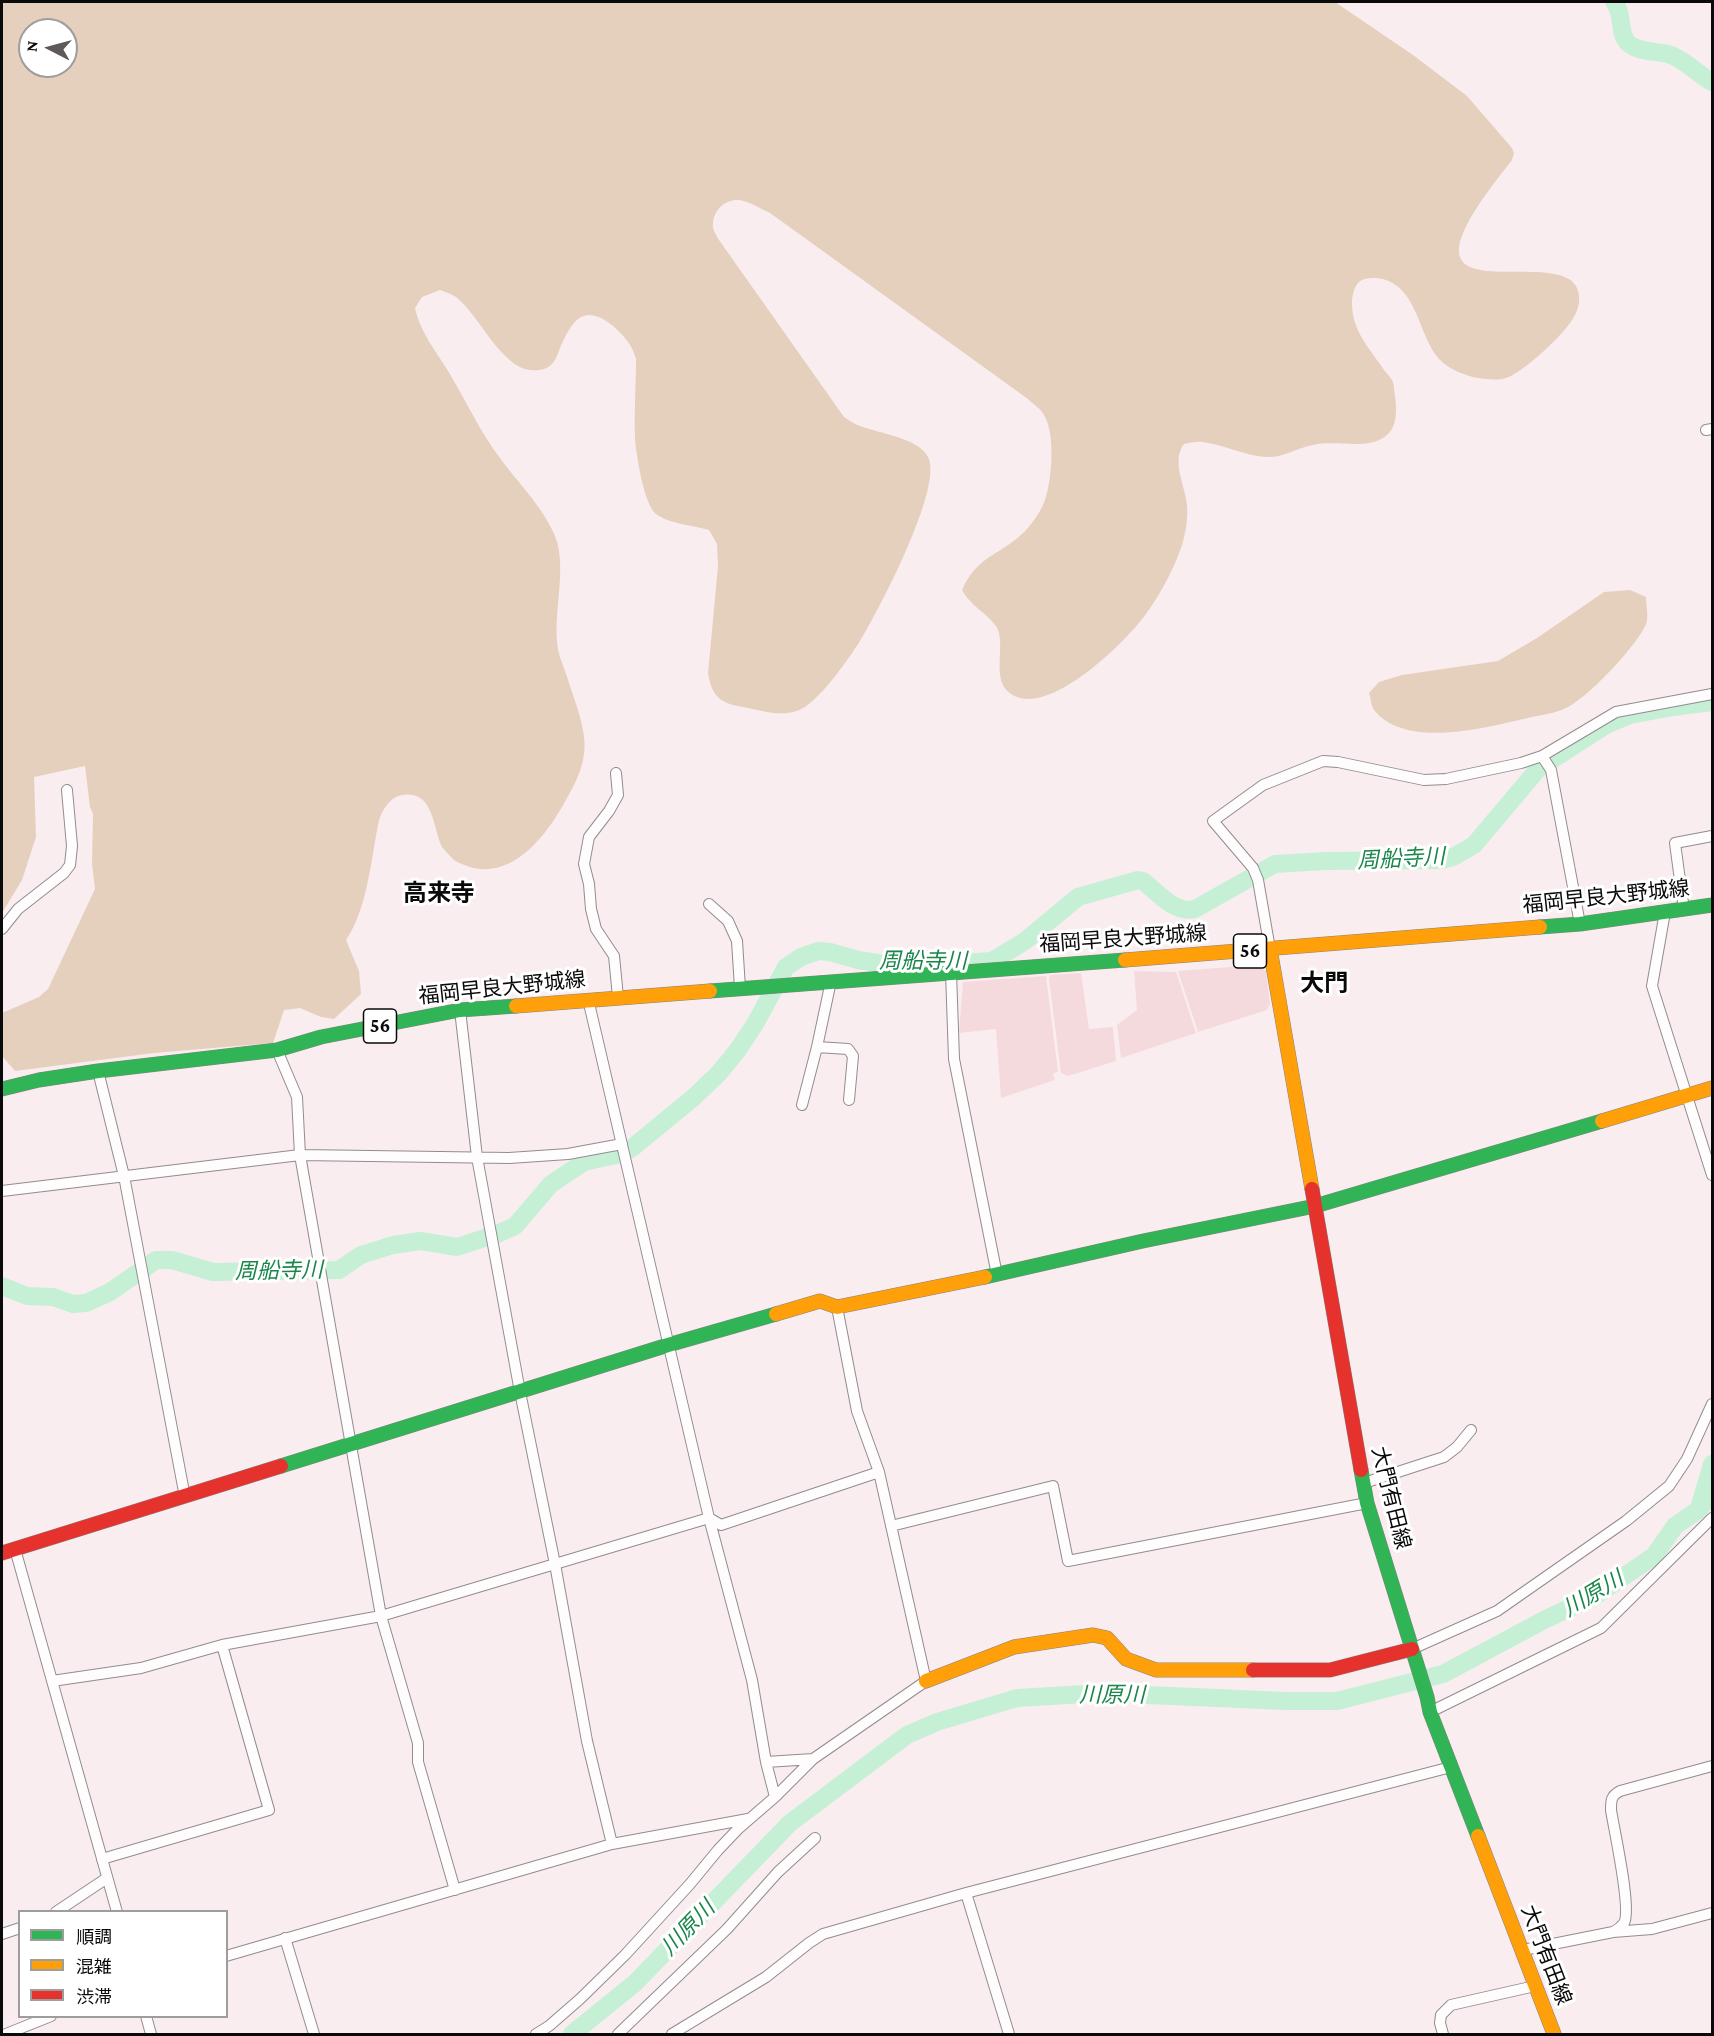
<!DOCTYPE html>
<meta charset="utf-8">
<style>
body{margin:0}
#map{position:relative;width:1714px;height:2036px;overflow:hidden;background:#f9edf0;font-family:"Crimson Pro","Noto Sans JP",serif}
canvas{display:block}
.frame{position:absolute;inset:0;border:3px solid #0a0a0a;pointer-events:none}
.legend{position:absolute;left:18px;top:1910px;width:210px;height:108px;box-sizing:border-box;background:#fff;border:2px solid #9d9d9d;margin:0;padding:8px 10px;list-style:none;font-size:18px;color:#0a0a0a}
.legend li{display:flex;align-items:center;gap:12px;height:30px}
.legend b{width:30px;border:2px solid #9d9d9d}
.north{position:absolute;left:18px;top:18px;width:60px;height:60px;box-sizing:border-box;background:#fff;border:2px solid #9d9d9d;border-radius:50%;rotate:276deg;font-size:16px;font-weight:700;line-height:24px;text-align:center;color:#0a0a0a}
.north::after{content:'';display:block;margin:auto;width:21px;height:27px;background:#5e595a;clip-path:polygon(50% 0,100% 100%,50% 72%,0 100%)}
</style>
<div id="map">
<canvas width="1714" height="2036"></canvas>
<div class="frame"></div>
<ul class="legend">
<li><b style="height:8px;background:#30b455"></b>順調</li>
<li><b style="height:8px;background:#ff9f0a"></b>混雑</li>
<li><b style="height:8px;background:#e5322d"></b>渋滞</li>
</ul>
<div class="north">N</div>
</div>
<script>
const context = document.querySelector('canvas').getContext('2d');
context.lineJoin = 'round';
function fillPath(path, color) {
  context.fillStyle = color;
  context.fill(path, 'evenodd');
}
function stroke(path, color, width, dash) {
  context.strokeStyle = color;
  context.lineWidth = width;
  context.lineCap = dash ? 'butt' : 'round';
  context.setLineDash(dash || []);
  context.stroke(path);
}
function drawText(font, color, halo, rows, align = 'center') {
  context.font = font + ' "Crimson Pro","Noto Sans JP",serif';
  context.lineWidth = 6;
  context.setLineDash([]);
  context.textBaseline = 'middle';
  context.strokeStyle = halo;
  context.fillStyle = color;
  for (const [text, x, y, turn = 0] of rows) {
    context.save();
    context.translate(x, y);
    context.rotate((+turn || 0) * Math.PI / 180);
    context.textAlign = isNaN(turn) ? turn : align;
    if (halo) context.strokeText(text, 0, 0);
    context.fillText(text, 0, 0);
    context.restore();
  }
}
fillPath(new Path2D(`
 M1256,965l10,6 4,33 -3,6 -69,22 -20,-61z
 M1134,971l42,1 20,61 -75,25 -4,-33 20,-15z
 M1081,973l8,56 24,-2 3,34 -48,15 -7,-3 -12,-94 1,-4z
 M1046,976l12,95 -5,3 2,6 -54,18 -5,-69 -37,4 4,-51z`), '#f5dadd');
fillPath(new Path2D(`
 M2,2h1333l78,53 54,41 45,52 2,5 -2,7c-15,20 -60,73 -52,97 10,30 103,-1 117,31 4,9 2,19 -2,27 -7,16 -52,58 -69,63 -10,3 -22,1 -33,-1 -11,-3 -24,-8 -33,-17 -23,-25 -22,-78 -64,-82 -5,0 -13,0 -17,4 -5,5 -6,12 -7,18 -1,28 14,44 30,67 3,5 9,10 11,15 1,4 1,10 2,14 3,23 1,42 -26,47 -18,3 -38,-2 -56,2 -16,3 -30,13 -46,12 -22,-1 -42,-12 -64,-15 -6,-1 -13,1 -19,2 -13,17 1,41 3,61 1,13 -1,27 -5,40 -8,24 -21,48 -36,69 -20,28 -98,105 -135,80 -20,-13 -6,-45 -13,-64 -5,-13 -27,-23 -36,-40 15,-34 36,-34 60,-56 7,-6 17,-20 21,-29 9,-20 13,-71 1,-90 -3,-6 -11,-11 -16,-16l-258,-186c-9,-4 -21,-12 -31,-13 -13,-1 -25,9 -26,23 -1,6 3,12 6,17l125,177c5,3 10,7 16,9 18,7 59,12 68,31 16,29 -50,155 -68,184 -13,20 -36,53 -55,66 -19,12 -42,4 -62,0 -23,-4 -31,-10 -35,-34l10,-107 -1,-22 -8,-14c-14,-4 -42,-7 -53,-16 -12,-9 -20,-60 -21,-76 -1,-26 1,-53 1,-79 -4,-15 -12,-23 -23,-33 -30,-24 -41,-5 -53,22 -2,5 -4,12 -8,16 -6,6 -14,7 -22,6 -29,-3 -51,-55 -74,-73 -4,-3 -11,-5 -16,-7l-18,7 -7,11c6,27 23,45 36,68 16,27 30,57 49,82 18,25 43,49 55,78 13,33 -3,77 3,113 2,11 8,23 11,34 19,56 25,71 -7,124 -19,33 -53,74 -95,59 -4,-2 -9,-3 -13,-6 -3,-3 -9,-9 -12,-13 -9,-18 -8,-58 -40,-52 -12,2 -19,14 -23,25 -8,38 -11,88 -33,120l13,31 2,23 -27,25 -13,-2 -21,-9 -16,2 -11,33 -119,10 -139,18 -13,-15v-43l37,-16 9,-8 47,-100 -3,-25 1,-50 -3,-7 -5,-41 -51,11 2,60 -14,43 -20,33v-477l1,-5 -1,-1zM30,30h36v36h-36z
 M1630,590l16,7c0,8 3,20 0,27 -9,22 -61,77 -82,85 -14,6 -31,7 -45,11 -39,9 -115,28 -145,-10 -3,-4 -3,-12 -5,-17l10,-11 23,-7 96,-14 39,-23 67,-46z`), '#e5d0be');
stroke(new Path2D(`
 M1614,2c10,12 4,29 13,40 9,10 28,9 41,12 17,5 29,20 44,28
 M2,1286l25,10 26,1 20,7 13,-1 24,-11 46,-32h16l41,12 126,-2 22,-15 32,-10 28,-4 36,6 40,-13 18,-8 36,-42 33,-22 36,-8 12,-6 62,-51 25,-24 18,-22 18,-27 31,-57 15,-10 17,-6 12,1 28,8 26,4 47,1 61,-4 33,-20 53,-44 60,-17 5,1c15,12 32,33 52,28l80,-45 50,-3 116,-1 12,-3 21,-12 64,-76 68,-44 24,-10 43,-8 39,-5
 M1700,1505l12,-41
 M572,2034l63,-51 155,-160 117,-88 30,-13 80,-24 84,-5 185,8h51l106,-27 103,-55 49,-23 59,-40 21,-30 23,-16 14,-15`), '#c5f0d5', 18);
const street = new Path2D(`
 M1706,430l6,-1
 M1542,756l9,14 29,154
 M616,773l2,22 -9,16 -20,26 -5,27 5,20 2,25 5,20 18,27 4,41
 M709,904l19,17 9,20 3,47
 M1684,910l-9,-67 37,-7
 M1665,912l-13,74 60,189
 M2,929l16,-20 46,-36 6,-8 2,-19 -5,-56
 M1270,949l-12,-69 -5,-12 -40,-47 50,-36 60,-24 15,1 86,18 22,-1 75,-16 21,-7 74,-44 96,-18
 M951,972l3,87 43,216
 M460,1010l17,147 43,235 35,172 32,177 25,103
 M817,1047l31,2 5,7 -4,44
 M277,1050l20,47 3,58 81,461 37,127v19l37,128
 M98,1071l26,105 61,321
 M802,1105l15,-58 14,-66
 M2,1191l298,-36 209,3 59,-4 54,-10
 M837,1307l20,104 22,61
 M1364,1483l80,-26 13,-10 14,-17
 M891,1526l162,-40 15,75 299,-58
 M15,1549l102,363
 M1412,1649l85,-38 129,-90 43,-35 18,-27 25,-55
 M52,1681l89,-13 81,-23 159,-29 328,-98 12,7 158,-53 47,209 -113,78 -47,3
 M1430,1712l171,-84 111,-110
 M775,1797l38,-38
 M102,1859l167,-49 -47,-165
 M966,1893l43,141
 M56,1912l51,-34
 M1613,1932c4,-2 8,-5 11,-9 8,-14 -10,-93 -13,-113 0,-10 0,-14 9,-19l92,-25
 M2,1934l18,-6
 M285,1938l29,96
 M1523,1950l90,-18 39,-3 60,-16
 M226,1956l386,-112 136,-25
 M146,2016l5,18
 M6,2034l45,-18
 M536,2034l13,-8 31,-27 45,-44 65,-71 28,-34 20,-21 37,-32 -9,-35 -14,-82 -43,-162 -121,-519
 M618,2034l109,-105 51,-57 37,-34
 M672,2034l94,-57 43,-34 14,-9 143,-41 485,-126
 M1443,2034l-3,-11 1,-8 10,-10 84,-19`);
const fast = new Path2D(`
 M1540,927l40,-3 132,-19
 M710,991l415,-31
 M2,1089l37,-9 59,-9 179,-21 44,-13 139,-27 56,-4
 M985,1277l158,-36 172,-35 287,-85
 M281,1466l387,-121 108,-31
 M1361,1470l6,33 60,194 3,15 48,124`);
const slow = new Path2D(`
 M1270,949l42,240
 M1125,960l415,-33
 M516,1006l194,-15
 M1602,1121l110,-33
 M776,1314l44,-13 17,6 148,-30
 M926,1681l88,-34 79,-12 14,3 19,21 30,11h97
 M1478,1836l76,198`);
const jam = new Path2D(`
 M1312,1189l49,281
 M2,1553l279,-87
 M1253,1670h77l82,-21`);
stroke(street, '#928c8e', 12);
stroke(fast, '#888384', 15);
stroke(slow, '#888384', 15);
stroke(jam, '#888384', 15);
stroke(street, '#fefcfd', 10);
stroke(fast, '#30b455', 14);
stroke(slow, '#ff9f0a', 14);
stroke(jam, '#e5322d', 14);
for (const [x, y, w] of [
 [1250,951,33],
 [380,1026,33]
]) {
  const box = new Path2D();
  box.roundRect(x - w / 2, y - 17, w, 34, 4.5);
  context.fillStyle = '#fff';
  context.fill(box);
  stroke(box, '#0a0a0a', 1.5);
}
drawText('bold 20px', '#0a0a0a', null, [
 ["56",1250,951],
 ["56",380,1026]
]);
drawText('21px', '#0a0a0a', '#fff', [
 ["福岡早良大野城線",1606,897,-6],
 ["福岡早良大野城線",1123,939,-4],
 ["福岡早良大野城線",502,988,-6],
 ["大門有田線",1391,1498,76],
 ["大門有田線",1546,1955,69]
]);
drawText('italic 22px', '#1a864a', '#fff', [
 ["周船寺川",1401,859,-3],
 ["周船寺川",923,961],
 ["周船寺川",279,1271,-1],
 ["川原川",1593,1594,-31],
 ["川原川",1112,1695],
 ["川原川",688,1928,-46]
]);
drawText('bold 24px', '#0a0a0a', '#fff', [
 ["高来寺",439,894],
 ["大門",1324,984]
]);
</script>
